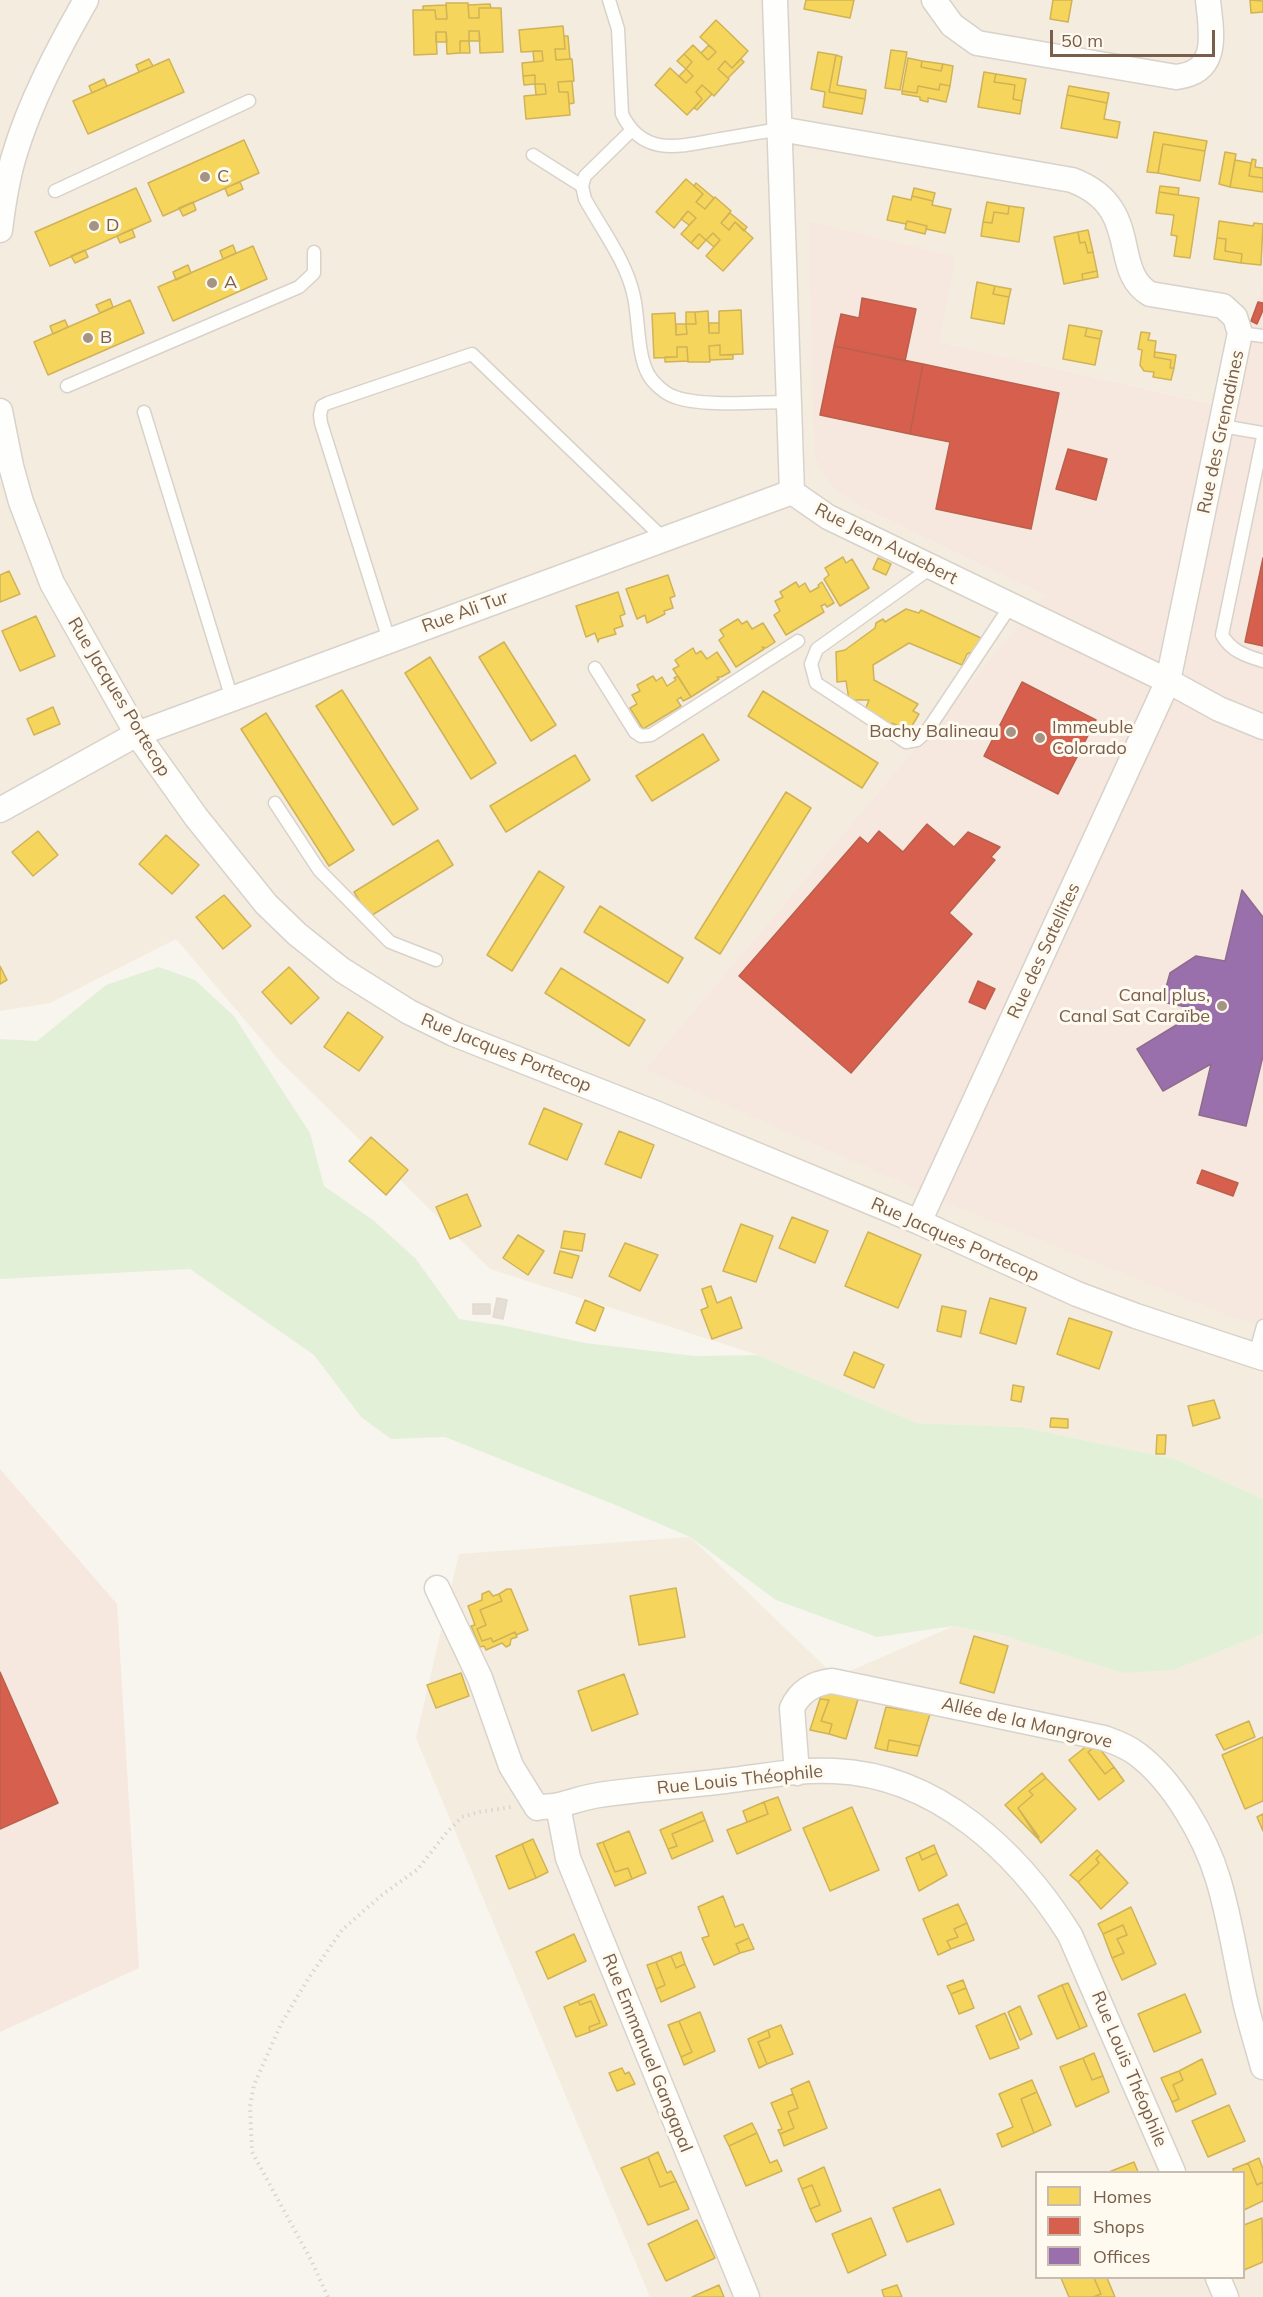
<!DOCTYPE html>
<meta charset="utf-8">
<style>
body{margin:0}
#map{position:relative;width:1263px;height:2297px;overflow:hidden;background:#f8f5ee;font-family:Mulish,sans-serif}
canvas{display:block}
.legend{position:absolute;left:1035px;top:2171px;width:210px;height:108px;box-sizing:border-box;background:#fffaf0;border:2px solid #c9bcae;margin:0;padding:8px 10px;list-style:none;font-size:18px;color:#795f4b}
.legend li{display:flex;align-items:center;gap:12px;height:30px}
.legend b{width:30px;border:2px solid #c9bcae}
.scale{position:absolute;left:1050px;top:30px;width:165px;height:27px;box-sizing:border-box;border:3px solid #795f4b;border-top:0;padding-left:8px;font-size:18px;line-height:21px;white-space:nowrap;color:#795f4b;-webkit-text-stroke:4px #fffaf0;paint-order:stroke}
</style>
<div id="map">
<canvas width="1263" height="2297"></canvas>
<ul class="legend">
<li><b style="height:16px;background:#f6d55c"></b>Homes</li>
<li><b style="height:16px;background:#d6604d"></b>Shops</li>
<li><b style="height:16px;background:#9970ab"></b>Offices</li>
</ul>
<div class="scale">50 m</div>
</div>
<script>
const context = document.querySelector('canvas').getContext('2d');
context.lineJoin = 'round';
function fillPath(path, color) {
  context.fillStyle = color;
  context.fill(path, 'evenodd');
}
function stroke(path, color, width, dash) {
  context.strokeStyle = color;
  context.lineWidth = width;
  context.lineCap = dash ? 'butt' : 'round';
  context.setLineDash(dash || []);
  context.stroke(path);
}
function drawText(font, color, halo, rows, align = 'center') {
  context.font = font + ' Mulish,sans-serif';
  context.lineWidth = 6;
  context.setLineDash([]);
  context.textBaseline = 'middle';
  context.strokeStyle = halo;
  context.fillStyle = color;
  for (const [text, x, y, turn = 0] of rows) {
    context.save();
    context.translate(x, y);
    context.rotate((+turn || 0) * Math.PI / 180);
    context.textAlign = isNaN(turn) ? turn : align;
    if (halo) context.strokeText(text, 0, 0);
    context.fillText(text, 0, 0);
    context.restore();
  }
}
fillPath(new Path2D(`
 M0,0h1263v285l-8,20 -20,104 -296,-67 -74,167 179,86 -399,474 618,116v314l-88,-40 -154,-32 -104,-4 -159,-68 -268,-86 -212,-210 -102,-120 -126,64 -50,8z
 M690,1537l146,140 118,-51 220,44 89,-36v663h-613l-234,-559 43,-184zM1036,2172h208v106h-208z`), '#f4ecde');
fillPath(new Path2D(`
 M809,221l146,36 -16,85 295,67 21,-104 8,-20v1040l-27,-7 -283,-113 -308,-136 399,-474 -179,-86 -31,-20 -20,-33z
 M0,1469l117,135 22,364 -139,64z`), '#f6e8de');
fillPath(new Path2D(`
 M159,967l36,13 39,36 76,117 14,53 49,34 43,39 43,60 47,7 79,17 110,13 63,-1 159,68 104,4 154,32 88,40v135l-89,36 -51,3 -117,-37 -52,-10 -77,11 -101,-37 -86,-63 -77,-33 -168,-67 -54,2 -30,-22 -47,-62 -124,-86 -190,10v-240l37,2 69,-56z`), '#e3f0d8');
const homes = new Path2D(`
 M806,0h48l-4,18 -46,-9z
 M1053,0h19l-4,22 -18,-3z
 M1250,0l13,1v11l-12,1z
 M446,3h22l1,15h10v-10h22l2,44 -23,1 -1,-22h-10v10h-9v12l-13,1 -1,-22h-10l1,22 -23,1 -1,-45h22l1,9h11z
 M490,4l1,4h-12v10h-10l-1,-13z
 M446,5l1,14h-11l-1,-9h-12v-4z
 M716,20l32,31 -16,17 -7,-7 -7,8 11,10 -15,17 -12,-11 -6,7 6,7 -15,16 -32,-30 15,-17 16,15 7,-7 -7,-7 6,-7 -8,-8 9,-9 15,15 8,-8 -16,-15z
 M563,26l2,23h-10l1,11 16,-1 2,22 -16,1 1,10h9l2,23 -44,4 -2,-23 22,-2 -1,-10h-10v-9l-12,1 -1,-13 21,-2 -1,-10 -21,1 -2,-22z
 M469,31h10l1,10h-11z
 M436,32h10l1,10h-11z
 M564,36h4l2,23 -14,1 -1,-11h10z
 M460,41h9l1,12h-10z
 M709,45l7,7 -8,8 -7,-7z
 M891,50l16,2 -7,38 -15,-2z
 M533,51h9l1,10 -9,1z
 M818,52l18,3 -7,37 36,7 -3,15 -39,-7 2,-15 -14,-3z
 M684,54l8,8 -6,7 -9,-8z
 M836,55l6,2 -5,28 29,5 -1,9 -36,-7z
 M908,58l14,3 -1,6 20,4 2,-7 10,2 -3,20 -10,-2 -1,6 -21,-4 -1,7 -15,-2z
 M149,59l4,7 -14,6 -3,-7z
 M169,59l15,33 -96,42 -15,-33z
 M741,59l3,3 -16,16 -10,-9 7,-8 7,7z
 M922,61l21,3 -2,7 -20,-4z
 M686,69l7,7 -7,7 -7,-7z
 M984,72l12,2 -2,8 21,3 -2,14 9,2 -2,13 -42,-7z
 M996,74l30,5 -4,22 -9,-2 2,-14 -21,-3z
 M535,75v9l-11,1 -1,-9z
 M104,79l3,7 -15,7 -3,-7z
 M572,81l2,22 -5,1 -1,-12h-9l-1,-10z
 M535,84h10l1,10 -10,1z
 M940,84l10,2 -4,16 -18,-4v4l-8,-2v-3l-18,-3v-3l15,2 1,-7 21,4z
 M702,85l10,9 -15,16 -3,-2 8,-9 -6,-7z
 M1069,86l40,7 -2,10 -40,-8z
 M1067,95l40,8 -3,16 16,3 -3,16 -56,-10z
 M1154,132l53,9 -2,10 -42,-7 -5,29 -11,-1z
 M244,140l15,33 -96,43 -15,-33z
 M1163,144l42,7 -5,30 -42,-8z
 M1225,152l11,2 -6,33 -11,-3z
 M1252,159l4,1 -1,7 8,1v10l-14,-2z
 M1235,160l16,3 -2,13 14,2v14l-33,-5z
 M686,179l17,15 -7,8 9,7 10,-12 16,14 -10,12 8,7 6,-8 18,16 -30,33 -17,-15 14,-16 -7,-7 -7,7 -7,-6 -8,9 -10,-9 15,-16 -8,-7 -14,17 -18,-16z
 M240,182l3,7 -15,7 -3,-8z
 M696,183l18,15 -9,11 -9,-7 7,-8 -9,-8z
 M1160,186l19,2 -1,7 -19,-3z
 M136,188l15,33 -101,45 -15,-34z
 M914,188l21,5 -2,8 -21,-5z
 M1159,192l40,6 -9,60 -16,-2 3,-20 -6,-1 3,-20 -18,-2z
 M893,196l18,4 1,-4 21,5 -1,4 19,4 -6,24 -19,-4 1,-3 -20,-5 -1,3 -19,-4z
 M193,202l3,8 -13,6 -4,-8z
 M987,202l22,4 -1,8 -14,-2 -2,11 -9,-1z
 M1009,206l15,2 -5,34 -38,-6 2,-14 9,1 2,-11 14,2z
 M688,211l8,7 -7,7 -8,-6z
 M730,213l17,14 -3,4 -9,-9 -6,8 -8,-7z
 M907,221l20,5 -2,8 -20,-5z
 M1219,221l34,5 1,-3 9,1 -2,41 -20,-2 1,-9 -17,-3 1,-12 -9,-1z
 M132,229l3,8 -15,6 -3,-7z
 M1088,230l5,22 -5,1 -3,-11 -5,1 -2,-11z
 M1078,232l2,11 5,-1 3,11 5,-1 4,19 -15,3 1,6 -19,4 -10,-47z
 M713,233l7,7 -6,7 -8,-7z
 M699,234l7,6 -8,9 -7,-6z
 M1217,238l9,1 -1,12 17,3 -1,9 -27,-4z
 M233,245l3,8 -13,6 -3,-8z
 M253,246l14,33 -94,42 -15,-34z
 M85,250l3,7 -13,6 -4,-7z
 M188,265l3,8 -15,7 -3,-8z
 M1097,271l1,6 -15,3 -1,-6z
 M977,282l18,4 -2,8 16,3 -5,27 -33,-6z
 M995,286l16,3 -2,8 -16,-3z
 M110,299l3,8 -13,6 -4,-8z
 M130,300l14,33 -96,42 -14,-33z
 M741,310l2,44 -23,1v-10l-11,1 1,16h-22l-1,-15h-10v10l-23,1 -2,-44 23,-1 1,22 11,-1 -1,-10h10l-1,-12 13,-1 1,22h10v-22z
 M686,312h9l1,12h-10z
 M65,320l3,7 -15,7 -3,-8z
 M709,323h10v10h-10z
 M676,324h10l1,10 -11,1z
 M1069,325l18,3 -2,8 15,3 -5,26 -32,-6z
 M1087,328l15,3 -2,8 -15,-3z
 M1141,332l9,1 -2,7 8,1 -2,16 17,3 -1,8h4l-3,12 -18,-3 1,-5 -10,-1 -4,-6 2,-15 -4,-1z
 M720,345v10h13v4l-23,1 -1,-14z
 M677,347h10l1,14 -23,1v-5h12z
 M1155,352l21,3 -2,13h-4l1,-8 -17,-3z
 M843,557l3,6 6,-4 17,29 -29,18 -16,-27 5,-4 -4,-7z
 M878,558l13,6 -5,11 -13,-6z
 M9,571l11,23 -20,8v-27z
 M668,575l7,21 -5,2 3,10 -9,3 1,3 -18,9 -2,-8 -8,4 -11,-30z
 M796,582l3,5 6,-4 5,9 9,-5 -1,-2 4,-3 12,21 -7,4 -2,-3 -4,2 3,6 -38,23 -12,-20 6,-4 -5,-10 8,-4 -3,-5z
 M618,592l7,22 -5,2 3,10 -9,3 2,5 -17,5 -1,3 -3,-9 -9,4 -10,-31z
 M906,609l13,4 2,-3 60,28 -7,13 -7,3 -5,11 -53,-22 -36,22 1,15 44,24 -5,7 6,3 -10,17 -17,-8 -1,3 -10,-4 1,-4 -17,-8 4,-10h-20l-3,-19 -9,1 -1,-30 9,-2 30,-22 1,-5 7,-4 2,3z
 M36,616l19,40 -35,15 -18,-40z
 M738,619l4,5 5,-3 5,8 11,-6 12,19 -9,6 -4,-1 2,2 -28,18 -17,-27 5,-4 -4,-6z
 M504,642l52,83 -25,16 -52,-84z
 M693,648l3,6 5,-3 6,8 10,-7 13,20 -9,5h-4l2,2 -28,18 -18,-28 6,-3 -4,-6z
 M430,657l66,106 -25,16 -66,-106z
 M653,676l3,5 6,-4 5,9 9,-6 -2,-2 4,-2 13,21 -8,4 -2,-4 -4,3 4,6 -38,23 -13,-21 7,-4 -5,-9 8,-4 -3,-6z
 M342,690l76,119 -25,16 -77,-119z
 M763,691l115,72 -16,25 -114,-72z
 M53,707l7,17 -26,11 -7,-16z
 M266,713l88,137 -25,16 -88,-137z
 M703,734l16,26 -67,41 -16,-25z
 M575,755l15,25 -84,52 -16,-26z
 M786,792l25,16 -91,146 -25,-16z
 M38,831l20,24 -25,21 -21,-24z
 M166,835l33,30 -27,29 -33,-30z
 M438,840l15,25 -84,52 -15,-25z
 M539,871l25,16 -52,84 -25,-16z
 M224,895l27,31 -28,23 -27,-32z
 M600,906l83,52 -15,25 -84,-51z
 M0,966l7,14 -7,4z
 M289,967l30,31 -28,26 -29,-32z
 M561,968l84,52 -16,26 -84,-53z
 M348,1012l35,25 -24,34 -35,-24z
 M544,1108l38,16 -15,36 -38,-16z
 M619,1131l35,14 -13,33 -36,-14z
 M371,1137l37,33 -22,25 -37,-34z
 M467,1194l14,32 -31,13 -14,-32z
 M792,1217l36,14 -13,32 -36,-15z
 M741,1224l32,12 -17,46 -33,-11z
 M564,1231l21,3 -3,17 -21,-3z
 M868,1232l53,23 -23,53 -53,-22z
 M518,1235l26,16 -16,24 -25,-17z
 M625,1243l33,12 -18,36 -31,-15z
 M560,1251l19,5 -7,22 -18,-5z
 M711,1286l6,17 14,-6 11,31 -30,11 -11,-29 7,-3 -6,-18z
 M990,1298l36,10 -10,36 -36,-11z
 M585,1300l19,8 -9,23 -19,-8z
 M942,1306l24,5 -5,26 -24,-6z
 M1069,1318l43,14 -13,37 -42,-15z
 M854,1352l30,13 -10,23 -30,-13z
 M1013,1385l11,2 -3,15 -10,-2z
 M1214,1400l6,18 -27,8 -5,-20z
 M1051,1418l17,1v9l-18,-1z
 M1157,1435h9l-1,19h-9z
 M676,1588l9,49 -46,8 -9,-49z
 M507,1589h4l17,41 -12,5 -1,-3 -22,10 -2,-4 -9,3 -5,-12 9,-4 -6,-15 22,-9 -3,-7z
 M489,1591l4,5 6,-2 3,7 -22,9 6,15 -9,4 5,12 9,-3 2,4 22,-10 2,5 -6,2 -1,6 -4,2 -4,-4 -16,7 -2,-4 -4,1 -9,-21 4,-1 -7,-19 14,-6v-6z
 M974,1636l34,10 -14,47 -34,-10z
 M461,1673l8,23 -33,12 -9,-23z
 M624,1674l14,40 -46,17 -14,-40z
 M824,1686l35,10 -13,43 -17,-5 3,-10 -11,-3 8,-21 -9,-1z
 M820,1699l9,1 -8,21 11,3 -3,10 -19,-4z
 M886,1707l44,7 -10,32 -31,-6 -2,11 -12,-3z
 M1249,1721l6,16 -31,13 -8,-15z
 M1263,1737v64l-18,8 -23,-54z
 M889,1740l31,6 -3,10 -30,-5z
 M1093,1741l4,4 -9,7 17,22 9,-7 10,14 -25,19 -30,-40z
 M1097,1745l17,22 -9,7 -17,-22z
 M1042,1773l4,5 -17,13 4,4 -15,13 21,29 -1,2 -33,-34z
 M1046,1778l30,31 -35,34 -23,-35 15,-13 -4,-4z
 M778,1797l13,33 -54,24 -10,-24 41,-16 -4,-12z
 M764,1802l4,12 -21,8 -4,-11z
 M852,1807l27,63 -49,21 -27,-63z
 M702,1812l3,8 -33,14 5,12 -9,3 -8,-19z
 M1263,1814v17l-6,-14z
 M705,1820l8,21 -41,18 -4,-10 9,-3 -5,-12z
 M629,1831l17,42 -14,6 -4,-11 -13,4 -12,-30z
 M533,1839l15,33 -12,6 -14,-34z
 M603,1842l12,30 13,-4 4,11 -17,7 -18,-42z
 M522,1844l14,34 -27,11 -13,-33z
 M934,1845l3,8 -15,7 -3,-8z
 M1097,1850l4,4 -5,5 3,4 -21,19 -8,-7z
 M919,1852l3,8 15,-7 10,22 -28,16 -13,-33z
 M1101,1854l27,29 -27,26 -23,-27 21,-19 -3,-4z
 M723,1896l12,31 8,-3 6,14 -13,6 4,9 -26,12 -12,-27 7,-2 -11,-29z
 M958,1904l9,19 -13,6 4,8 -11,4 4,8 -13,6 -15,-36z
 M1131,1907l25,57 -34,16 -10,-22 12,-5 -7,-14 10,-4 -4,-10 -20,9 -5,-10z
 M967,1923l7,17 -23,9 -4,-8 11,-4 -4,-8z
 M1123,1925l4,10 -10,4 7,14 -12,5 -9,-24z
 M574,1934l12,27 -38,18 -12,-27z
 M749,1938l5,11 -14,4 -4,-9z
 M681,1952l4,12 -9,4 -5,-12z
 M671,1956l5,12 9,-4 10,23 -34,15 -5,-13 9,-4 -9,-23z
 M656,1962l9,23 -9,4 -9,-24z
 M963,1980l3,8 -15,6 -4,-8z
 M1068,1983l19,43 -7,3 -18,-44z
 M1062,1985l18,44 -23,10 -19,-43z
 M966,1988l8,20 -15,6 -8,-20z
 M594,1994l13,31 -17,7 -1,-5 11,-4 -9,-22 -11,4 -2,-4z
 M1185,1994l16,38 -47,20 -16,-38z
 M578,2001l2,4 11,-4 9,22 -11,4 1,5 -14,5 -12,-30z
 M1020,2006l12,28 -12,6 -12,-28z
 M700,2012l15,39 -31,14 -3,-8 11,-5 -13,-31z
 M1005,2013l14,35 -29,11 -14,-33z
 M679,2021l13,31 -11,5 -13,-32z
 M781,2025l12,29 -26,10 -9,-22 12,-5 -2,-7z
 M768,2030l2,7 -12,5 9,22 -8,4 -11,-29z
 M1094,2053l9,23 -11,4 -9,-22z
 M1083,2058l9,22 11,-4 6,16 -33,15 -16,-40z
 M1202,2059l14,35 -40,18 -4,-10 7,-3 -6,-14 10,-5 -4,-9z
 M622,2068l3,6 4,-2 6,12 -18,7 -8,-18z
 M1179,2071l4,9 -10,5 6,14 -7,3 -11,-24z
 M1032,2080l5,12 -16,7 13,34 -32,14 -5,-13 16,-7 -14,-33z
 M809,2081l18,47 -43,18 -4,-12 14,-6 -6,-16 10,-4 -7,-19z
 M1037,2092l14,33 -17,8 -13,-34z
 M793,2094l5,14 -10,4 6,16 -14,6 -2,-4 4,-1 -11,-26z
 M1229,2105l16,36 -37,16 -16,-36z
 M752,2123l5,10 -28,13 -5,-10z
 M757,2133l13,30 7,-3 5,11 -36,15 -17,-40z
 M658,2152l9,21 4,-2 5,10 -16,6 -12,-30z
 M648,2157l12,30 16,-6 13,28 -41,16 -27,-57z
 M1259,2158l4,11v13l-6,3 -9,-22z
 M1134,2162l4,10h-29z
 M1248,2163l9,22 6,-3v19l-19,9v-38h-10l-1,-3z
 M824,2167l17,44 -25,11 -6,-13 10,-4 -8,-20 -10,4 -4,-10z
 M812,2185l8,20 -10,4 -8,-20z
 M940,2189l14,35 -47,18 -14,-34z
 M871,2218l15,37 -38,18 -16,-39z
 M1262,2218l1,44 -19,8v-45z
 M697,2220l18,38 -49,23 -18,-37z
 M1061,2278h33l7,16 -8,3h-24z
 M1094,2278h13l8,19h-22l8,-3z
 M719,2285l5,12h-32z
 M897,2285l5,12h-18l-2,-7z`);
fillPath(homes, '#f6d55c');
stroke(homes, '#d0b257', 1.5);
const shops = new Path2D(`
 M862,298l54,11 -11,52 -71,-15 7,-32 18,4z
 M1258,302l5,1v7l-6,14 -6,-3z
 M834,346l89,18 -13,70 -90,-19z
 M923,364l136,29 -28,136 -95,-20 14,-67 -40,-8z
 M1068,449l39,10 -11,41 -40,-11z
 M1263,558v88l-18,-4z
 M1022,682l74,38 -38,74 -74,-38z
 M927,824l27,23 14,-15 32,15 -9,10 4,3 -46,53 23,21 -121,139 -112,-97 121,-139 8,7 11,-13 24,21z
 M978,981l17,8 -10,20 -16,-7z
 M1202,1170l36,13 -5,13 -36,-13z
 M0,1672l58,131 -58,26z`);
fillPath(shops, '#d6604d');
stroke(shops, '#ba604c', 1.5);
const offices = new Path2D(`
 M1242,890l21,27v139l-17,70 -47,-11 12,-51 -48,27 -26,-42 64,-39 -39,-8 8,-29 26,-17 29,5z`);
fillPath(offices, '#9970ab');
stroke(offices, '#8f6b8e', 1.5);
const building = new Path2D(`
 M497,1298l10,2 -4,19 -10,-2z
 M473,1304h17v10h-17z`);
fillPath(building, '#e5ded5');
stroke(building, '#e2d9cf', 1.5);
const service = new Path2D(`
 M609,0l9,29 4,85c20,42 56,33 93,26 22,-4 43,-7 65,-11
 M632,130l-47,46 -3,10 3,13c17,31 42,63 49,98 5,23 3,56 14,77 5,9 17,20 27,23 27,10 84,5 114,5
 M533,155l49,31
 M55,191l194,-90
 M1240,333l23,3
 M67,386l232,-99 15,-14v-21
 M144,412l88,287
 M1222,426l41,7
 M1263,437l-41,198c9,16 24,21 41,26
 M932,567l-115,82 -6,15 5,19 90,59 11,-2 10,-9 84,-126
 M389,640l-68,-217 -1,-8 2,-9 6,-3 144,-49 192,185
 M595,668l40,64 6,4 10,-1 147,-94
 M275,803l44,67 71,72 46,18
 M1255,1355l8,-29`);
const minor = new Path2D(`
 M775,0l17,492 36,25 340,164 51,28 44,18
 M934,0l18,25 25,18 199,34c45,-5 35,-45 32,-77
 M780,129l292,51c72,27 37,90 78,114l73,12 12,11 5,16 -72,348 -249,541
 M0,230c3,-25 7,-50 14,-74 16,-54 44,-107 72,-156
 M0,411l11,55 10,36 31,81 85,151 59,83 70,87 31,30 45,36 67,42 45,22 201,79 264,109 158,72 59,22 127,42
 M0,810l137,-76 655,-242
 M437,1588l43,90 31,88 26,42c7,-2 15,-1 22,-3 13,-3 26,-8 40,-10 41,-6 84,-9 126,-14 36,-4 73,-12 109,-10 103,4 184,81 236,164l103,237
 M797,1773l-5,-65c8,-17 22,-25 40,-27l272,57c11,4 23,8 33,16 36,27 68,82 81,125 12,39 18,82 27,122 5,22 12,44 18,66
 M558,1806l10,52 179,439
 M1218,2278l8,19`);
stroke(service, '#d8d2cb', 15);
stroke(minor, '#d8d2cb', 27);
stroke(new Path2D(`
 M328,2297l-17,-37 -59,-108 -2,-46 4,-21 27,-61 27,-45 34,-49 41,-36 35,-25 29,-37 15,-15 17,-5 32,-5`), '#dbd5ce', 4, [1.5, 4.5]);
stroke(service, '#fefefc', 12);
stroke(minor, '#fefefc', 24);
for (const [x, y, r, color] of [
 [205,177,6,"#a59484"],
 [94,226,6,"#a59484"],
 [212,283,6,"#a59484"],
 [88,338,6,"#a59484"],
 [1011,732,6,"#a59484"],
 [1040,738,6,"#a59484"],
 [1222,1006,6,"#a59484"]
]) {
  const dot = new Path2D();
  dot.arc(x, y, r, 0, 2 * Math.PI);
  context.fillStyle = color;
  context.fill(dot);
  stroke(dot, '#fffaf0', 2);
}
drawText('18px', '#795f4b', '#fffaf0', [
 ["C",217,177],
 ["D",106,226],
 ["A",224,283],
 ["B",100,338],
 ["Immeuble",1052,728],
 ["Colorado",1052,749],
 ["Bachy Balineau",999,732,"right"],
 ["Canal plus,",1210,996,"right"],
 ["Canal Sat Caraïbe",1210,1017,"right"]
], 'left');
drawText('18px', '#795f4b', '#fffaf0', [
 ["Rue des Grenadines",1221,432,-78],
 ["Rue Jean Audebert",886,544,27],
 ["Rue Ali Tur",465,612,-20],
 ["Rue Jacques Portecop",119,697,59],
 ["Rue des Satellites",1044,951,-65],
 ["Rue Jacques Portecop",506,1053,22],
 ["Rue Jacques Portecop",955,1240,24],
 ["Allée de la Mangrove",1027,1723,13],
 ["Rue Louis Théophile",740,1780,-6],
 ["Rue Emmanuel Gangapal",647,2053,68],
 ["Rue Louis Théophile",1129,2069,67]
]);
</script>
